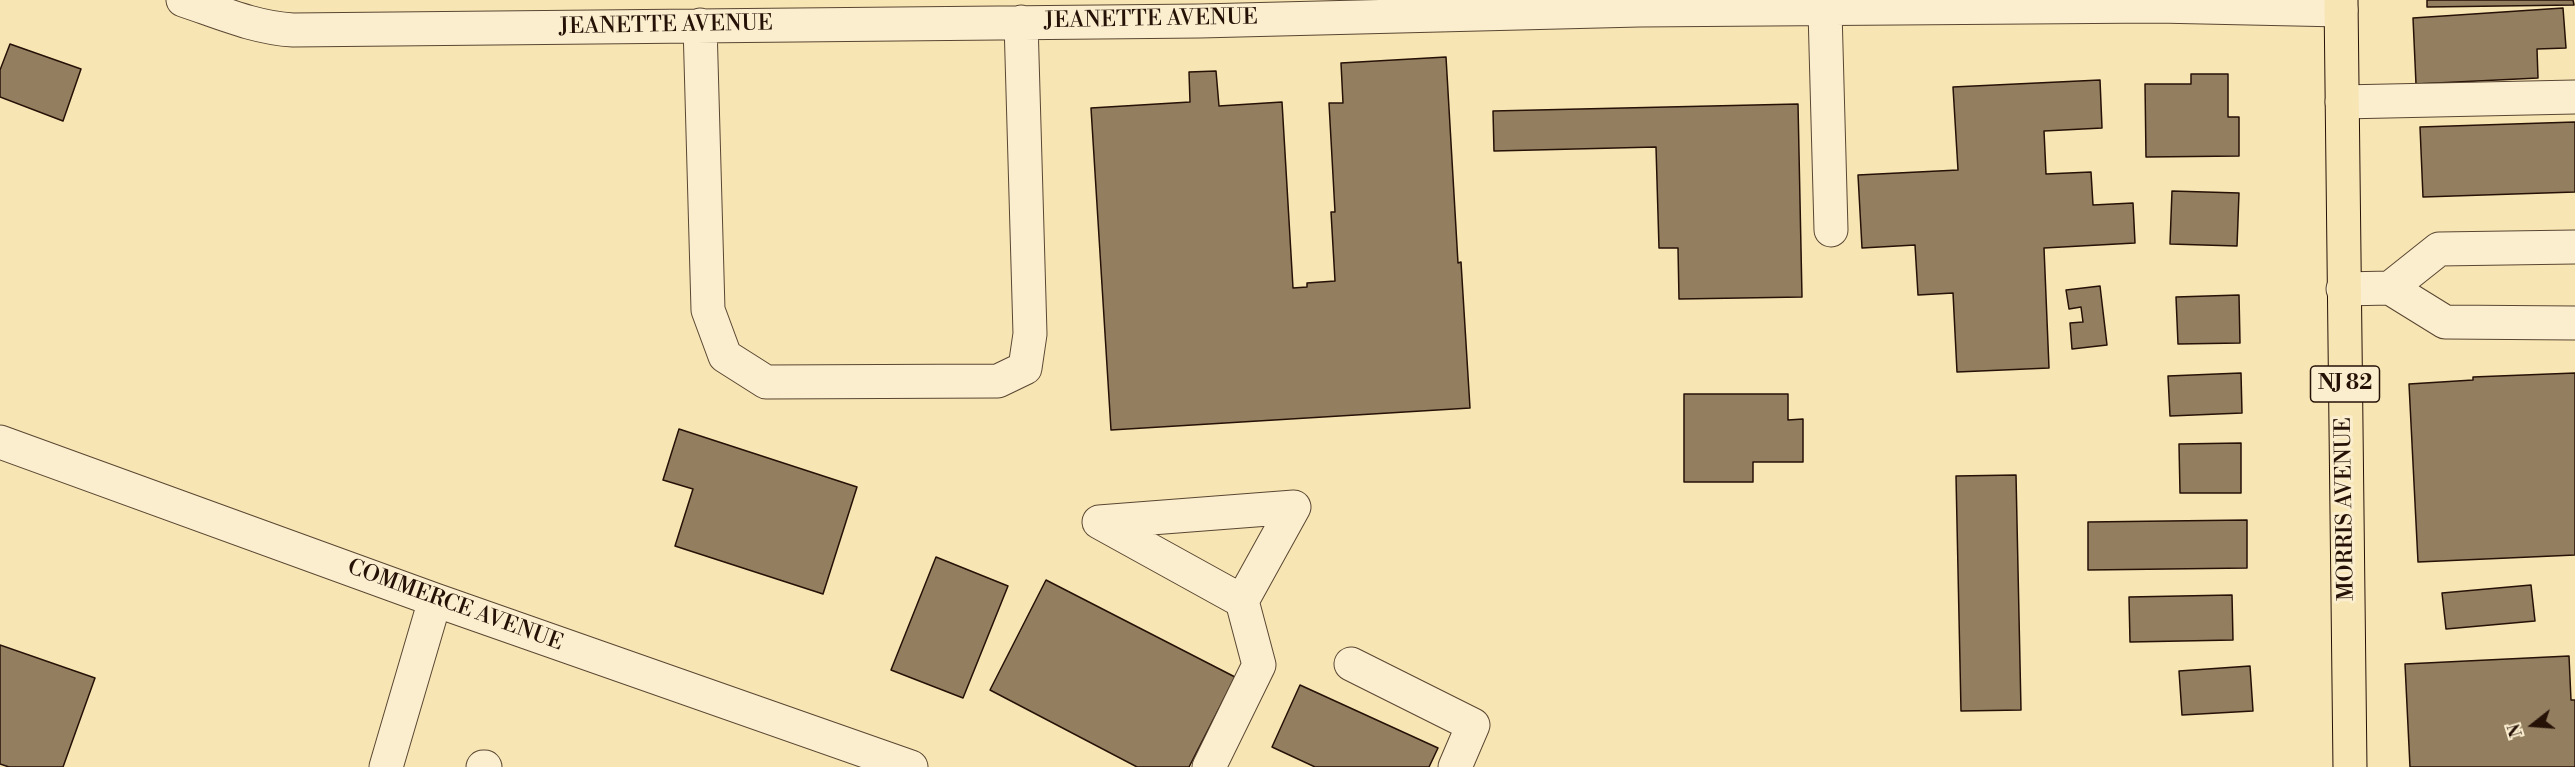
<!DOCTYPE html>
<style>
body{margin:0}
#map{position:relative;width:2575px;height:767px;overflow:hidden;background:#f7e5b3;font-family:"Libre Bodoni",serif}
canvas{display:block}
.north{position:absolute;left:2503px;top:695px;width:60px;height:60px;-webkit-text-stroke:4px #faeece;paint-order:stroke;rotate:253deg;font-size:16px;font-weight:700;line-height:24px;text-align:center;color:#261107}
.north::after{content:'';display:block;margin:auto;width:21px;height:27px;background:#261107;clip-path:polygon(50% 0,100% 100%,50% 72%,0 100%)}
</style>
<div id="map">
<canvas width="2575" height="767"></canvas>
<div class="north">N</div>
</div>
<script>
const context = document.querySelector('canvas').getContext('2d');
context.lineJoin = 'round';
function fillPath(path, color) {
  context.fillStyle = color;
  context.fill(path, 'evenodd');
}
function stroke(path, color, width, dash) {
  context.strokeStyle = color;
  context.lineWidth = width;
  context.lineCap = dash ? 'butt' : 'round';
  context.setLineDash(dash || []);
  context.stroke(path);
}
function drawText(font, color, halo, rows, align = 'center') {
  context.font = font + ' "Libre Bodoni",serif';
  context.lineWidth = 6;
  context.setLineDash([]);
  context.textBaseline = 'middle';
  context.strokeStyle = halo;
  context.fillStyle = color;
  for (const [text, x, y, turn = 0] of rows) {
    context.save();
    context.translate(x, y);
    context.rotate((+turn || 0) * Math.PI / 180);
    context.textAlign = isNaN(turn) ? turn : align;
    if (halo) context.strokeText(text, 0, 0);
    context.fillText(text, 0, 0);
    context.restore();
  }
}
const building = new Path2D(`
 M2427,0h146l1,5 -147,2z
 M2563,8l3,40 -29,1 1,29 -122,6 -3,-66z
 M10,44l71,25 -18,52 -63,-24v-27z
 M1446,57l12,206 3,-1 9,146 -359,22 -20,-322 99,-6 -1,-30 27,-1 3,35 63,-4 11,186 14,-1v-4l28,-2 -4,-69h4l-6,-109h14l-2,-40z
 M2191,74h37v43h11v39l-93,1 -1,-73h46z
 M2100,80l2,48 -58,3 2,43 45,-2 2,33 40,-2 2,40 -91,5 5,120 -92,4 -4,-79 -35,2 -3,-50 -53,3 -4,-73 100,-5 -5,-83z
 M1798,104l4,193 -123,2 -1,-51h-19l-3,-101 -162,4 -1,-40z
 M2575,122v70l-152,5 -3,-70z
 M2172,191l67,2 -2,53 -67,-2z
 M2100,286l7,59 -35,4 -2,-26 13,-1 -2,-15 -12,2 -3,-19z
 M2239,295l1,48 -62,1 -2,-47z
 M2241,373l1,40 -72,3 -2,-40z
 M2575,373v182l-157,7 -9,-178 64,-4v-3z
 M1684,394h104v26l15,-1v43h-50v20h-69z
 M679,429l178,58 -34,107 -148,-48 18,-57 -30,-9z
 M2241,443v50h-61l-1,-49z
 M2016,475l5,235 -60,1 -5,-235z
 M2247,520v48l-159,2v-48z
 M936,557l72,29 -45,112 -72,-28z
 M1046,580l189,97 -46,90h-52l-147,-77z
 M2531,585l4,36 -89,8 -4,-36z
 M2232,595l1,45 -103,2 -1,-45z
 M0,645l95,33 -32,89h-54l-9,-3z
 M2569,656l2,44h4v67h-165l-5,-103z
 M2250,666l3,45 -71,4 -3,-44z
 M1300,685l138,63 -9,19h-114l-43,-20z`);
fillPath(building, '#937f60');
stroke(building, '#261107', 1.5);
const minor = new Path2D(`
 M183,0c36,12 72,28 110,30l907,-9 439,-11 518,-4 184,4
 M1825,11l6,219
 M700,25l8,285 17,46 41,26 232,-1 27,-13 5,-34 -9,-312
 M2342,102l233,-5
 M2390,288l49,-39 136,-2
 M2343,289l47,-1 55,34 130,1
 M0,442l435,158 476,167
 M1351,664l122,61 -18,42
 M386,767l49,-167
 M483,767h2
 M1209,767l50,-102 -17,-64 52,-94 -195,15 143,79`);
const major = new Path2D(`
 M2341,0l9,767`);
stroke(minor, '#5a4632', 35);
stroke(major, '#261107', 35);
stroke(minor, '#faeece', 33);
stroke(major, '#f7e5b3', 33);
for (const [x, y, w] of [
 [2345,384,69]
]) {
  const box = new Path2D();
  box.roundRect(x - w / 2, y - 18, w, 36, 4.5);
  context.fillStyle = '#faeece';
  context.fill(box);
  stroke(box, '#261107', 1.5);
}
drawText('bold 21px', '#261107', null, [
 ["NJ 82",2345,384]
]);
drawText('22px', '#261107', '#faeece', [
 ["JEANETTE AVENUE",1151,20,-1],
 ["JEANETTE AVENUE",666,26,-1],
 ["MORRIS AVENUE",2346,509,-91],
 ["COMMERCE AVENUE",455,606,20]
]);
</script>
